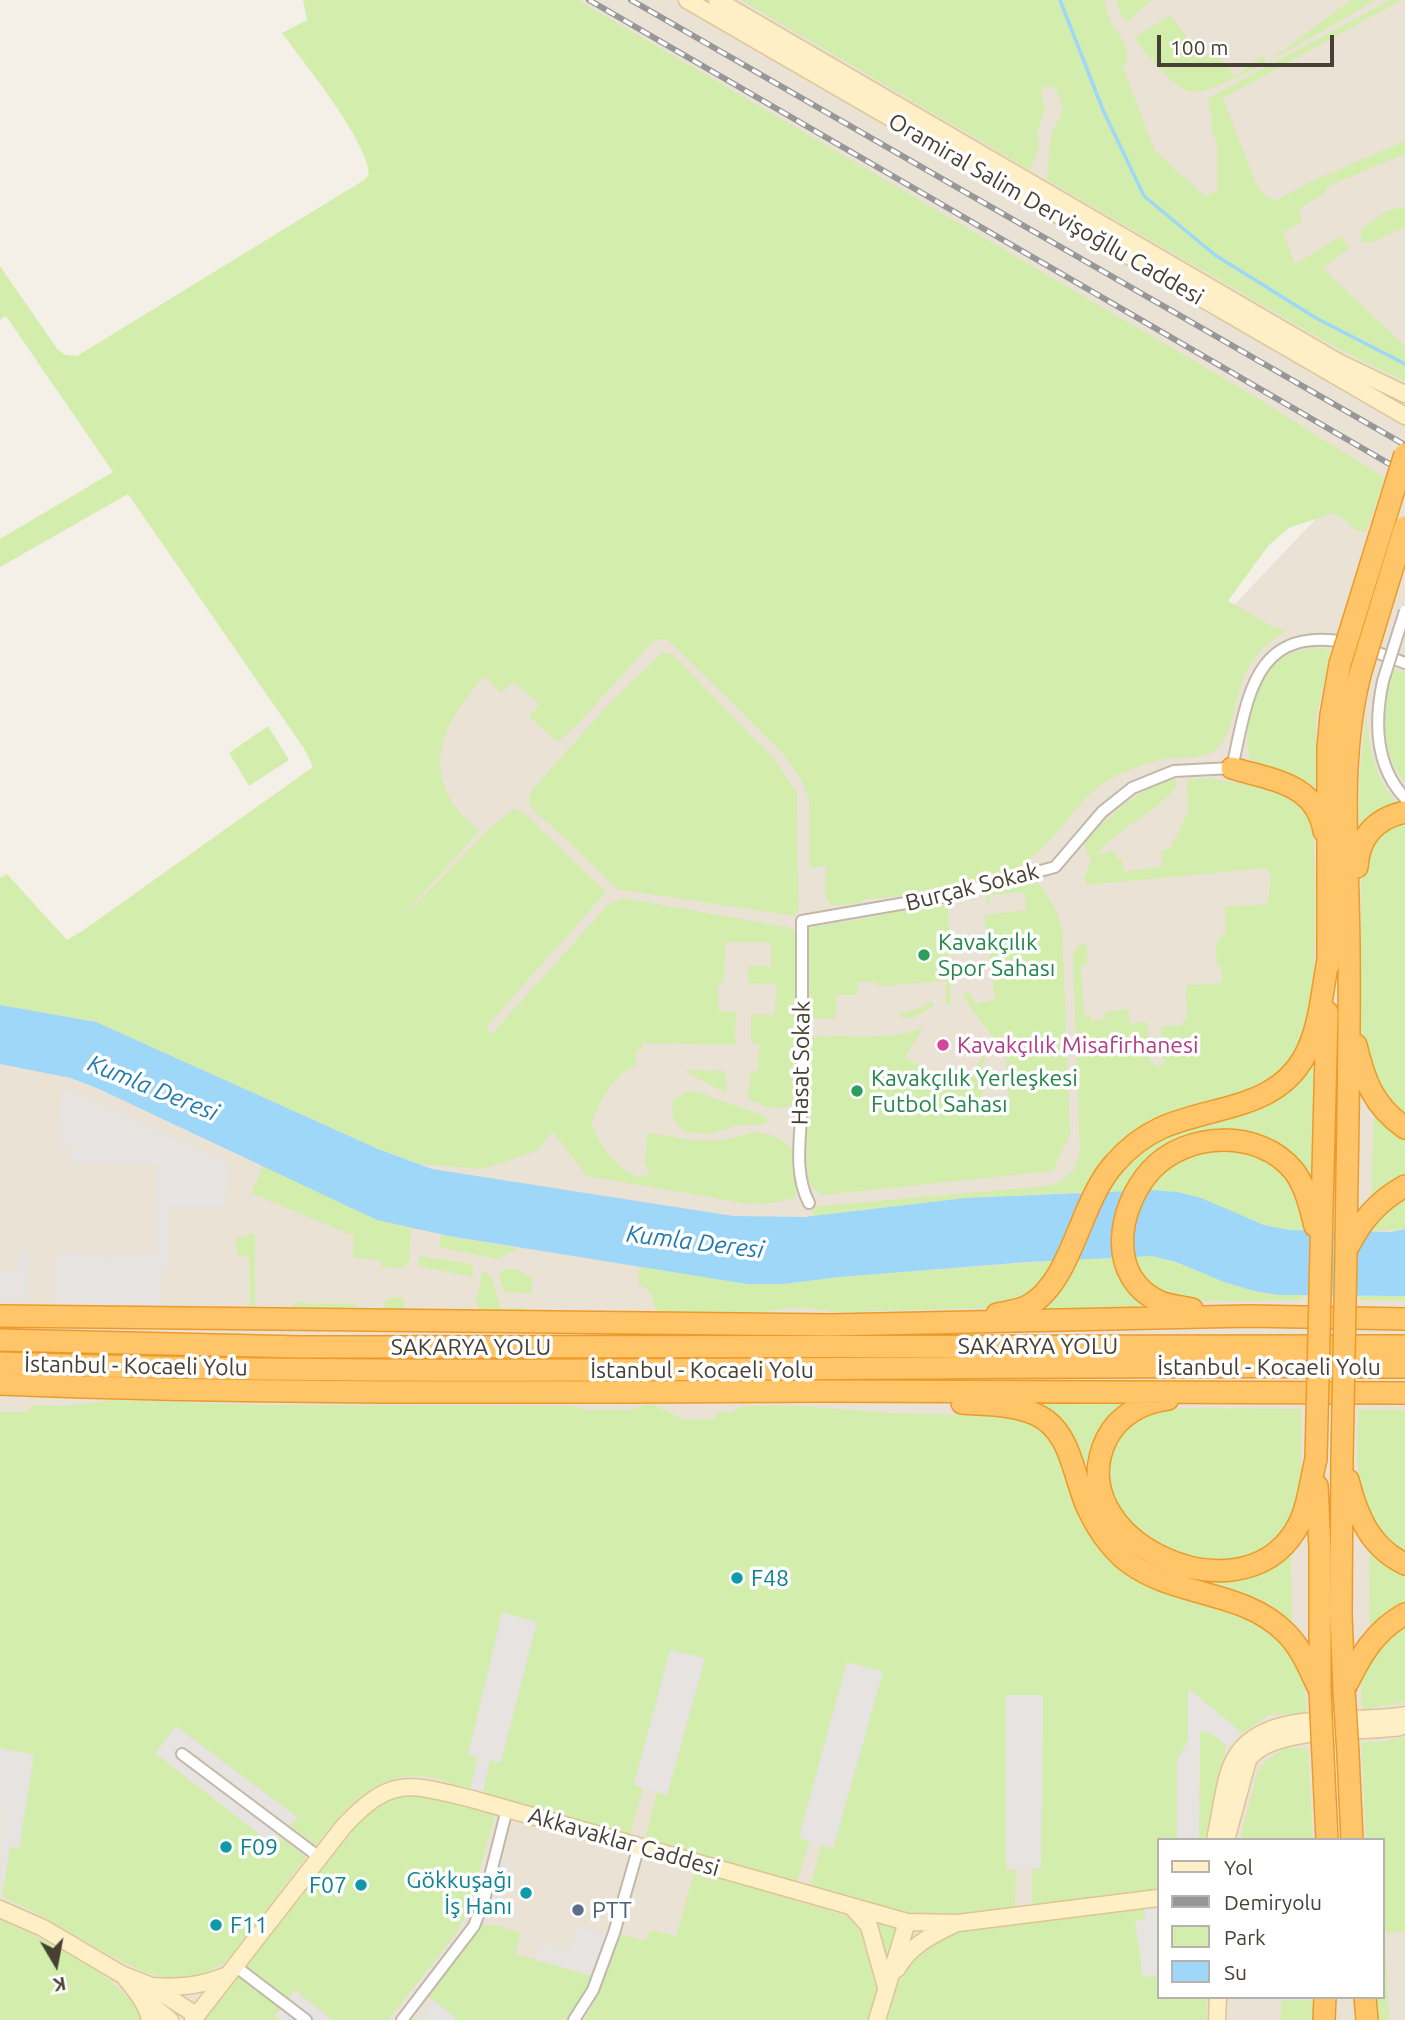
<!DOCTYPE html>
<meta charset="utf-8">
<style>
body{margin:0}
#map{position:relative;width:1405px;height:2020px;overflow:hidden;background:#f5f0e7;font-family:Ubuntu,sans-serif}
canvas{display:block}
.legend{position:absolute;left:1157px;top:1838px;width:228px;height:161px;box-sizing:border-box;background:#fff;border:2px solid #b6b3ae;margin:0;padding:9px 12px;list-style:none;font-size:21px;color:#494035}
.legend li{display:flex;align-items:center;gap:14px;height:35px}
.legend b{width:35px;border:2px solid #b6b3ae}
.north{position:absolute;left:21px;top:1929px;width:70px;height:70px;-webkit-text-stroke:5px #fff;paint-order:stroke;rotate:170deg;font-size:19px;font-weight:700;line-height:28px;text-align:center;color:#494035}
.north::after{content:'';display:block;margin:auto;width:24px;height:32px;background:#494035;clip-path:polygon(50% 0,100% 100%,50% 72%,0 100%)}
.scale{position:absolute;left:1157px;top:35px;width:177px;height:32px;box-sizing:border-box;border:4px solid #494035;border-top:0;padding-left:9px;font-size:21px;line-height:24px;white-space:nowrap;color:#494035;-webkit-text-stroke:5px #fff;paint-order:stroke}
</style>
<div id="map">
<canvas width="1405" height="2020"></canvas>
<ul class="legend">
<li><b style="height:9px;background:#ffefc7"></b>Yol</li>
<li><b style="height:9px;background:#979797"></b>Demiryolu</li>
<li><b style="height:19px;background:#d3edac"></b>Park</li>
<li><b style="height:19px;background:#9ed7f7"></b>Su</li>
</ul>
<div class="north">K</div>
<div class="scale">100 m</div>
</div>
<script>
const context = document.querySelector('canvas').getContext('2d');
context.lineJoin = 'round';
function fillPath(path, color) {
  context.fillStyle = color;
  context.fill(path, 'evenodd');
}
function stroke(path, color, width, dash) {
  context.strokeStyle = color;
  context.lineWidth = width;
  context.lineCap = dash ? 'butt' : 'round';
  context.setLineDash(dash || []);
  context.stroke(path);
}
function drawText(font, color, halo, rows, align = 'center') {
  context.font = font + ' Ubuntu,sans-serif';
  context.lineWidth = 7;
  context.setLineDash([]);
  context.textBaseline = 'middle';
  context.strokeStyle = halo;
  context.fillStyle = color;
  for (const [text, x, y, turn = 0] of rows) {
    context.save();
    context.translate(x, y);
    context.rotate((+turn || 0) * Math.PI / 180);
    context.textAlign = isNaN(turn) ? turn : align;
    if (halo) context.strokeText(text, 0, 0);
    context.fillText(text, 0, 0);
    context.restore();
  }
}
fillPath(new Path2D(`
 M578,0h827v2020h-1405v-1015l51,8 33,-83 229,-163 224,-231 472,306 356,-375zM1158,1840h224v157h-224z`), '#eae2d5');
fillPath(new Path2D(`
 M303,0h275l674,395 133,83 -19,54 -11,-2 -8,-9 -14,-8 -44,15 -20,17 -41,56 46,26 12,4c-37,23 -42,41 -52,81 -3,12 -6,24 -15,34 -15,16 -34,10 -54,13 -19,3 -39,12 -55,20 -28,15 -41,43 -63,64 -8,8 -18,17 -28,24 -28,18 -121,31 -155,32l-5,5 -27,1c-11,-8 -6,-27 -5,-39l-18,2v-65c-3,-20 -14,-34 -26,-49l-115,-114 -11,-1 -9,7 -68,76 -23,20 -28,-26 11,-12 -27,-22 -12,11 -16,-17c-48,52 -68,103 -6,155l-72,80 1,1 83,-85 23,-18 9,3 83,80 -120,135 5,8 117,-130 14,-7 169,30 3,5 3,15 -1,158 -27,2 -21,-9 3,-28h7l1,-27 -8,-1v-28h24l1,-31 -28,-1v-17h23v-24h-46l-1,40 -6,1v28l18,1 -1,33 -92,-2 -1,6 -6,2v14c-23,10 -35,35 -45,57 11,27 21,42 47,55l11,-3 -4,-12 2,-29c20,2 40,8 60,8 39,1 52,-25 88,11l2,39 -3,7 -21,5 -23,1 -163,-28 -34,-44 -17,19 -53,18 -62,-5 -43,-15 -282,-127 -96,-17v-127l7,-4 60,66 17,-10 229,-163 -8,-17 -177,-256 -128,73v-28l113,-67 -107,-156 -6,4v-54l58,84 8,5 11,1 287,-176 5,-6c-2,-34 -65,-111 -87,-141l25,-13z
 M741,0h363c2,6 2,12 5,17 8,22 26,26 14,51l32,83 49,45 13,-5v-47l-6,-17 1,-9 -5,-19 183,-99h12l-179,98 33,86 9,11 10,6 35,-19 95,-41v13l-77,32 -5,8 -24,15 3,13 -19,10 12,32 47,-28 7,12 -26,21 82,77v35l-51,-24 -40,-22 -267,-155c1,-13 1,-27 4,-40 4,-25 21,-24 4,-52l-10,-2 -4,5 4,19 -9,25c7,12 -2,24 -6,35z
 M1116,0h36l-26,22 -4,-5z
 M1351,0h25c-31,17 -156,95 -183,92 -19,-2 -47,-39 -59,-54l36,-23 33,43 11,-8 21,27 27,-21 5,6z
 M1405,206v21l-34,16 -9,-2 -1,-11 25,-19z
 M1314,647l17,3 -15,67v80l-65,-36c-10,-21 2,-77 18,-94 13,-12 28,-16 45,-20z
 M662,653l10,1 102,105 23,34 1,116 -3,7 -178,-27 -48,-47 -34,-30 -6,-10 2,-11 78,-87z
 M1393,669l12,4v109c-28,-31 -21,-77 -12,-113z
 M1366,713c3,34 8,65 31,90l-39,27 2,-61z
 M268,726l21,34 -40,26 -20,-33z
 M1207,778l72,12 28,19 6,22c3,52 7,184 -18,226 -5,8 -13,14 -19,21l-182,97 -11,17 -117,6 -153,18 -1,-9 234,-21c21,-4 28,-13 34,-33l-7,-200 6,-8 7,-2 2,20 -7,3 3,49 6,-1 1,7 14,-2v-7l23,-3 2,15 17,-2 4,41 6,3 7,-1 -3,-38 22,-2v-5l4,-1 -1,-34 30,-1 6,-3 -1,-15h-4l-1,-22 10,-13 -1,-24 43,-3 3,-30 -6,-6 -178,17 -3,-8 7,-14 -8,-22c27,-23 53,-53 88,-61h4l2,4c-11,23 -62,46 -80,70l15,-3 4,2 1,6h5l2,13 39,-6 -2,-15 10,-3 17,-37 -1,-29 2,-3z
 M1405,820v302l-13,-11 -31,-62v-160l3,-28c5,-20 22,-35 41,-41z
 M1035,881c14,11 22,31 27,47l8,205 -17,38 -231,24 -11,-9 -3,-8 -2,-35 3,-105c39,-6 78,5 115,-11l-19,30 53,33 28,-37 -5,21 3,39 25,-2 -3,-55h-8l-5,-19 -28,-37 -1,-7 6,-1 5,12 20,-4 -11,-85 43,-5 -3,-18 -35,3 1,8 -4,-2 -1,-9z
 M940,902l8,4 3,98 -5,1v-24l-69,5 -1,-4h-18l-1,13h-21v23l-20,1 -6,-3 -1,-89 54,-8z
 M932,1001l2,5 -20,11 -13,1 -2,-4 24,-7z
 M1317,1045l-3,154 -10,-23 -82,-44 -95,59h-24l10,-16 46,-38 82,-25z
 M683,1070l42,1 2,23z
 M694,1091l71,25 3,5 -5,4h-25l-29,9 -24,-2c-18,-15 -19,-39 9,-41z
 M1374,1111l31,27v41l-34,22z
 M1243,1148l37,20 16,23 9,40c-57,-1 -101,-43 -158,-41 34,-40 45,-38 96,-42z
 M264,1165l113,55 34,8 -2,33 -5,6 -22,1 -1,-8 -28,-2 1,-22 -103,-43z
 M1405,1194v35l-37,2 2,-5z
 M247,1234h8v72h-5l-1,-49 -9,-2 -3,-2 -1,-16h10z
 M440,1235l79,13 -23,11 -56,-12z
 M419,1256l51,8 3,3v10l-55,-11z
 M1152,1256c35,8 66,26 101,35 16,4 33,4 50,4v5c-34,0 -118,6 -145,-9 -13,-7 -20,-21 -25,-34z
 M1117,1258l41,50 -129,5 45,-53z
 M1055,1261l-19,27 -15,11 -30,9 -156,4 -36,-5 -55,7 -86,3 -7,-24 -13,-10 2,-16 107,17h36l56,-7z
 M509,1269l10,1 13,8v16l-28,-2 -5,-16 3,-5z
 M483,1270l9,9 9,30 20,-1 19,4 -60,-1 -4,-9z
 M1359,1296h46v5l-45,-1z
 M394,1297h10l-1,12 -19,1 1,-9z
 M295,1303l60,1 2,5 -66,-2z
 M115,1400l157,5 299,1 17,4h43l13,-5h11l29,15 32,-1v-6l16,-1 12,-6h58l87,7 133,4 26,14 51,109 153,76 37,30 15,35 2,32 -37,2 -27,18 -53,-44 -1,52 -11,20v79h-19v49l-126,16v-36l9,-1 2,-173h-36l-1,174 10,1 -1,37 -50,7 -58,-1 -97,-27 12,-41 11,3 50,-176 -36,-10 -48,175 10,4 -12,41 -152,-43 12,-47 10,3 38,-137 -35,-8 -36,135 9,3 -13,47 -147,-42 7,-33 11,3 36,-141 -69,132 10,3 -8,32c-15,-4 -32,-12 -48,-13 -50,-3 -78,34 -106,69l-26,-19 7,-9 -122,-90 -20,26 119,92 6,-8 26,20 -73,97c-48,48 -98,15 -146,-12 -28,-16 -55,-33 -85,-45l8,-51 9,2 15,-93 -34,-7v-336h29l1,-7 35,1z
 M1025,1400l108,1 -41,69 67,96 18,7 16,3 77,-10 21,-14 1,76 -143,-63 -27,-20z
 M1187,1408l114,1v69l-2,20 -6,19 -21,29 -30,14h-56l-47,-27 -20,-24 -11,-28 1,-26 13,-22 9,-10 23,-13z
 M1358,1410h47v147l-23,-16 -22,-49 -3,-36z
 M1369,1546l36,26v36l-35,25z
 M1405,1621v81l-40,7 -3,-2 -1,-30 2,-11z
 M1200,1731l10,2 16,12 -20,93 -7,-1z
 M1405,1737v195l-20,1 4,87h-14l-2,-23h9v-157h-16l-5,-98h18z
 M1285,1748h23l5,92h-73l17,-67 10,-13z
 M420,1794l75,21 -27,97 -13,23 -67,85h-56l-37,-30 -8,10 -44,-33 129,-160 17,-8z
 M695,1870l154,47 15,17 16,48 -10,38h-286l15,-26 22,-60 25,7 4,-11 26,6z
 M1143,1906l2,14 -9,1 7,56 15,-2v22h49l-1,23h-321l12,-38 12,-17 27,-23 21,-11 30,-6z
 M0,1920c36,14 132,62 143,100h-143z
 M879,1922l18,6 -11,42 -5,-32 -7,-15z
 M496,1925l25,8 -6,21 78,22 -5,13 -23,31h-111l2,-2 -32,-25 50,-67z
 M238,1973l44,34 -7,9 5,4h-76z
 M1314,1997h2l-1,23h-34v-19l32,-1z`), '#d3edac');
fillPath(new Path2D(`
 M63,1087l164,76 -2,44 -56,-1 -2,59 -7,16 -1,32 -102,-2 1,-59 44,2 1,5h9v-5h43l2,-89 -86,-2v-16l-12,-1z
 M27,1252l2,48 -29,1v-29l19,-1 -1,-18z
 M502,1612l35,10 -37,141 -10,-3 -7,33 -13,-4 8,-31 -10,-3z
 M670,1650l35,8 -38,137 -33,-10z
 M847,1662l36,10 -50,177 -34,-11z
 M1188,1688l54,45 -16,12 -15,-12 -11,-2 -1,109h-22v-79l11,-20z
 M1006,1695h37l-2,173 -35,2z
 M176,1726l121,91 -24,28 -118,-92z
 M0,1748l34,7 -15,93 -9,-1 -8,50z
 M493,1861l18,4 -12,51 -19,-4z
 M1143,1906h15v69l-15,2 -8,-56 10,-2z
 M576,1927l31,7 -14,42 -56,-16 4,-17 28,8z
 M295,1990l37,30h-52l-5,-4z
 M1237,1997h77v3h-77z
 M435,2001l21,17 -2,2h-35z`), '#e6e3e0');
fillPath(new Path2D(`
 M0,1005l96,17 282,127 54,20 301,47 71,1 162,-19 186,-8 25,2 24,6 63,27 25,5 102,2 14,-3v67l-126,-1 -25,-4 -30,-9 -48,-20 -24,-6 -124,6 -189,15 -56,7h-36l-298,-48 -72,-16 -278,-131 -28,-11 -71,-14z`), '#9ed7f7');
stroke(new Path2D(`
 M1060,0l43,110 41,86 71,59 101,63 89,46`), '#9ed7f7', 3.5);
const street = new Path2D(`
 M1365,648l40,15
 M1383,681c-9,42 -8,85 22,117
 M809,1203c-17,-33 -7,-72 -7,-107 0,-58 0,-116 0,-175l150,-26 103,-28 47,-55 30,-24 42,-17 58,-3c16,-71 21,-145 118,-125
 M182,1754l137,103
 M235,1966l71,54
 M402,2020l72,-94 10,-26 23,-91
 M574,2020l19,-30 21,-57 25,-87`);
const secondary = new Path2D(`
 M687,0l718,416
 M717,0l621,362 67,32
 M1215,1840c5,-22 9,-61 19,-80 28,-54 120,-35 171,-45
 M1226,1840l22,-80c22,-34 113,-27 152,-33
 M852,1907l17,19 17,61
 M0,1909l43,19 78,46 28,11 47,30
 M897,1969c12,-22 34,-34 56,-44
 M123,1975c11,14 24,28 27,45
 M152,1986c27,2 48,0 73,-10
 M144,1999l26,21
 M193,2020l151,-194c48,-51 65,-42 128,-27l435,123 51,1 200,-25
 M877,2020l30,-98
 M1217,2020l1,-23`);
const highway = new Path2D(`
 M1232,768c39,12 84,15 92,63
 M1357,867c2,-30 18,-48 48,-55
 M1328,966v-218l3,-33 9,-51
 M1356,1045c9,37 17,60 49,83
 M1348,1247c14,-27 30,-46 57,-61
 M1321,1251l6,-239
 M1346,1252c1,-100 4,-200 3,-299 0,-93 -12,-191 12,-282
 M1192,1309c-10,-2 -22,-3 -32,-7 -54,-25 -43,-94 -9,-132 36,-39 109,-41 143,1 12,16 16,36 21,55
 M997,1314c10,-2 21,-3 31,-8 45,-25 51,-104 87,-143 13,-15 29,-27 46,-35 53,-24 121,-17 148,-81 12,-28 14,-63 20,-93
 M0,1316l831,9 418,-9 156,3
 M0,1340l301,7 1104,-1
 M0,1363c468,16 937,0 1405,4
 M0,1384c273,11 546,8 819,7 195,0 391,2 586,2
 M1168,1399c-25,3 -49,16 -61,39 -50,99 130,186 188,93 13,-20 15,-48 21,-72
 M962,1403c23,2 51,1 73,11 37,16 38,63 53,95 8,17 20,35 34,48 47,41 119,31 163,75 17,16 25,39 35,59
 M1342,1459l-1,155 3,76
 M1348,1480c9,36 22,67 57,84
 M1317,1486l3,63v136
 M1345,1688c15,-31 29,-57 60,-74
 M1348,1754l4,86
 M1323,1756l4,84
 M1365,1997l2,23
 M1324,2020l1,-23`);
stroke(street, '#c2b8a9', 14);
stroke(secondary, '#ddc595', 19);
stroke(highway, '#ec9b2b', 24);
stroke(street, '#fff', 10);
stroke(secondary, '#ffefc7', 16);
stroke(highway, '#ffc568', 21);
const rail = new Path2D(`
 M589,0l816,473
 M631,0l774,445`);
stroke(rail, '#979797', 6);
stroke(rail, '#fff', 3.5, [10]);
const streetBridge = new Path2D(`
 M1383,681l22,-70`);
const highwayBridge = new Path2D(`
 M1340,664l65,-210
 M1361,671l44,-144
 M1316,1459l5,-208
 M1342,1459l4,-207
 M1344,1690l4,64
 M1320,1691l3,65`);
stroke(streetBridge, '#c2b8a9', 14, []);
stroke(highwayBridge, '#ec9b2b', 24, []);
stroke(streetBridge, '#fff', 10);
stroke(highwayBridge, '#ffc568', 21);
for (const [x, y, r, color] of [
 [924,955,7,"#2e9e5b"],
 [943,1045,7,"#d1479c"],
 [857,1091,7,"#2e9e5b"],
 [737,1578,7,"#0f9aa8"],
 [226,1847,7,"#0f9aa8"],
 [361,1885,7,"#0f9aa8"],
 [526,1893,7,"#0f9aa8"],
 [578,1910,7,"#5c6f8a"],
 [216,1925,7,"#0f9aa8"]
]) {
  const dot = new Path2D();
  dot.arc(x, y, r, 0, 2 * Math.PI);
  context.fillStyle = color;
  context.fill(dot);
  stroke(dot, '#fff', 2.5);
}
drawText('23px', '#494035', '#fff', [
 ["Oramiral Salim Dervişoğllu Caddesi",1046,209,30],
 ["Burçak Sokak",972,887,-14],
 ["Hasat Sokak",801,1063,-89],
 ["SAKARYA YOLU",1038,1346],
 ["SAKARYA YOLU",471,1347],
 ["İstanbul - Kocaeli Yolu",136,1366,1],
 ["İstanbul - Kocaeli Yolu",1269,1367],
 ["İstanbul - Kocaeli Yolu",702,1370],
 ["Akkavaklar Caddesi",624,1842,16]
]);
drawText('23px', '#27864d', '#fff', [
 ["Kavakçılık",938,942],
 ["Spor Sahası",938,968],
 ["Kavakçılık Yerleşkesi",871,1078],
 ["Futbol Sahası",871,1104]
], 'left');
drawText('23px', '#b23c85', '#fff', [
 ["Kavakçılık Misafirhanesi",957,1045]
], 'left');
drawText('23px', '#0d838f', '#fff', [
 ["F48",751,1578],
 ["F09",240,1847],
 ["Gökkuşağı",512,1880,"right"],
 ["İş Hanı",512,1906,"right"],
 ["F07",347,1885,"right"],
 ["F11",230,1925]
], 'left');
drawText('23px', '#4e5e75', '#fff', [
 ["PTT",592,1910]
], 'left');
drawText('italic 24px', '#227aae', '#fff', [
 ["Kumla Deresi",153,1088,22],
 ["Kumla Deresi",695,1242,7]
]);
</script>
